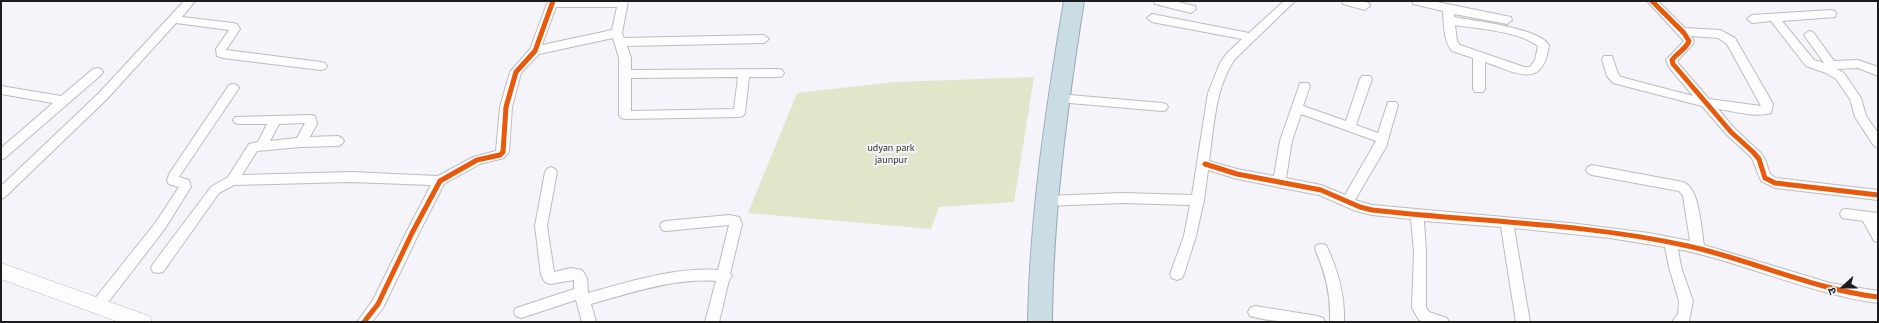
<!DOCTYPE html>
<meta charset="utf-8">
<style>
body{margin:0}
#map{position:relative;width:1879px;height:323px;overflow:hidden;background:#f4f4fa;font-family:"PT Sans","Noto Sans Devanagari",sans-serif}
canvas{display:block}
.frame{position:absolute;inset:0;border:2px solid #1d1d20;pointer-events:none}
.north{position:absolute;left:1823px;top:267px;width:40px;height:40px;-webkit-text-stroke:3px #f2f2fc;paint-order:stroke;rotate:249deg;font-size:11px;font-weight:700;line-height:16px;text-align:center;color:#1d1d20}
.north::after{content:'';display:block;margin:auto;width:14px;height:18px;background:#1d1d20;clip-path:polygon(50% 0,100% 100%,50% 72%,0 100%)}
</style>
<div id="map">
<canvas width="1879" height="323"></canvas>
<div class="frame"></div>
<div class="north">उ</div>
</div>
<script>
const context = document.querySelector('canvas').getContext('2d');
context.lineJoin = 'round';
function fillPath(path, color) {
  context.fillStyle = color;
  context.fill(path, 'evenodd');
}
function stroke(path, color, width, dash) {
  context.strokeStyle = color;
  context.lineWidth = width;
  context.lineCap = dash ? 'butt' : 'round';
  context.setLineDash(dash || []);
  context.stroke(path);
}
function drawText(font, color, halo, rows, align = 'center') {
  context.font = font + ' "PT Sans",sans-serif';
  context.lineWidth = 4;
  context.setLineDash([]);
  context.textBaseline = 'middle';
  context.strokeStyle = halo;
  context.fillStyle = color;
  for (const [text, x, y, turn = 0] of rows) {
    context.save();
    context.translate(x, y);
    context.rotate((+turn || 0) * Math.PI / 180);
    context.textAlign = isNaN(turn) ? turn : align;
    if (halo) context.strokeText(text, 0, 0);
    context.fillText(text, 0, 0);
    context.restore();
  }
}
fillPath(new Path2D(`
 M1034,77l-20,125 -75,5 -8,22 -183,-16 49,-120 97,-11z`), '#e1e5ca');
const street = new Path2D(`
 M184,1h11l-13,16 51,6 4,1 3,5 -14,21 95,12 4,1 2,3 -2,3 -4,1 -98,-12 -6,-2 -1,-7 13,-19 -53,-7 -69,76 -102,98 -4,2v-13l98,-93z
 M548,1h80l-6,32 2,5 140,-3 5,4 -5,4 -137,3 4,12v12l147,-1 4,1 2,3 -2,3 -4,1h-29l-4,36 -2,3 -4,1 -114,2 -4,-1 -2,-3v-57l-6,-20 -74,16 -18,19 -9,34 -3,45 -5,6 -24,6 -36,20 -26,51 -35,73 -11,14h-15l16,-22 35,-71 23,-44 -80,-3 -117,3 -15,8 -56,79 -5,1 -5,-1 -2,-4 2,-4 58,-77 17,-10 21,-33 9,-2 9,-18h-28l-4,-1 -2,-3 2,-3 76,-2 4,1 2,8 -7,13 28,-1 4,2 2,3 -2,3 -4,2 -37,1 -44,4 -15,24 109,-3 87,4 35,-19 23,-6 4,-44 10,-35 20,-23zM556,7h61l-5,23 -70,15zM738,77l-4,32 -103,2v-33zM305,123l-8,15 -27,3 9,-17z
 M1154,1h19l22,5 1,3 -5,4 -36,-9z
 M1284,1h11l-60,58c-20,28 -21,68 -26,102l28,8 37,7 6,-35 20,-58h8l2,3 -7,20 43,15 14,-42 2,-3h8l2,3 -16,46 22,8 10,-31h8l2,3 -12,42 -31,53 17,5 198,18 79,10 41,8 -7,-45 -4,-5 -87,-16 -4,-2 -2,-3 2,-3 4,-2 91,17c17,6 18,47 21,63l126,38 48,8v12c-69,-9 -132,-40 -200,-54l3,18 12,34 -4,20 -17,1 6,-8 1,-13 -10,-34 -4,-20 -55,-9 -96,-10 16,94h-14l-15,-95 -77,-6 2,31v55l3,5 18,6 2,4h-25l-5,-2 -7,-12 2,-56 -3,-33 -39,-4 -16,-4 -37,-16 -82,-16 -29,-9 -4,30 -8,36 -12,38 -2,4 -5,2 -5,-2 -2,-4 14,-38 6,-31 -67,-2 -77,3 -4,-1 -2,-4 2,-4 4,-1 77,-3 69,2 16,-102 12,-30 7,-10 15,-14 -90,-17 -5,-4 5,-4 97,19zM1301,114l75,27 -31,54 -24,-10 -35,-7 6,-37z
 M1342,1h18l9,2 1,3 -5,4 -22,-6z
 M1412,1h20l79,16 1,3 -5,4 -53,-10v3c20,4 85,11 95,28 -6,46 -34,27 -64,17v27l-2,3h-8l-2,-3v-31l-21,-7c-9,-11 -8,-27 -9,-40l-30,-7zM1455,25c24,4 63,6 83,21l-3,14 -5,7h-6l-64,-22 -3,-4z
 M1647,1h11l27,27 35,2 15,8 38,66 -2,9c-16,5 -37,-2 -53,-4l17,20 25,23 5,7 5,15 6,4 102,12v10l-103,-12 -14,-7 -9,-23 -25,-23 -25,-29 -89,-23 -6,-7 -5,-17 2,-3h8l6,18 3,3 72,19 -24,-29 -3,-7 18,-19zM1691,36l27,2 9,6 34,62 -52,-7 -31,-36v-3l15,-16 1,-3z
 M1831,10l4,1 1,3 -1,3 -53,4 32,39 10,3 -20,-28 5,-4 4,1 21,29 24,-1 20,7v9l-20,-8 -21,1 7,4 17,25 5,18 12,17v15l-4,-2 -19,-29 -5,-18 -14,-20 -10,-6 -20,-7 -35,-45 -19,2 -5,-4 5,-4z
 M97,68l4,1 2,3 -2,3 -96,83 -4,2v-12l52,-45 -52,-9v-8l60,10 32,-27z
 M233,84l4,1 2,3 -2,3 -58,86 10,3 2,7 -2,3 -25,40 -61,79 -5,2 -5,-2 -2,-4 2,-4 63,-79 23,-35 -10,-3 -2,-3 2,-7 60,-89z
 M1058,94l104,9 4,1 2,3 -2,3 -4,1 -104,-9 -4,-1 -2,-3 2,-3z
 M551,167l4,2 2,3 -10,54 7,46 17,-4 11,2 5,8 1,15c42,-11 86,-26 130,-23l11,-45 -63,6 -4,-1 -2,-4 2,-4 4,-1 63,-6 10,2 3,7 -12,50 2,2 -3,4 -10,42h-14l11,-41c-43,-3 -85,12 -125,23l5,18h-14l-6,-22 -55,18 -5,-2 -2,-4 2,-4 58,-19v-9l-24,4 -5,-2 -4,-7 -6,-49 10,-54 2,-3z
 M1846,209l32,4v29l-4,-1 -11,-20 -21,-3 -2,-4 2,-4z
 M1321,244l5,1c12,25 19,49 18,77h-14c1,-26 -4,-49 -15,-73l1,-4z
 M1255,306l63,10 5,2 2,4c-25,0 -51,1 -75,-6l-2,-4 2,-4z`);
const secondary = new Path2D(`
 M1,263l148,53 3,6h-33l-118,-43z`);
const highway = new Path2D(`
 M1064,1h20c-17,107 -31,213 -32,321h-24c2,-108 18,-214 36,-321z`);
stroke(street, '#bcbcc0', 2);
stroke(secondary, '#bcbcc0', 1);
stroke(highway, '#99acb6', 2);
fillPath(street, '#fdfdfe');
fillPath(secondary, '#fdfdfe');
fillPath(highway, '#cadde4');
stroke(new Path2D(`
 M1652,1l32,32 5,8c-3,8 -12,12 -17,19l1,4 58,68 22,20 6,7 6,19 10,5 103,12
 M1205,164l32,10 84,16 39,17 12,3c105,12 213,13 316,36 64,14 124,43 190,51
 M364,322l14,-18 34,-71 28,-52 37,-21 23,-5 3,-3 3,-45 10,-35 19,-21 18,-50`), '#e8590c', 5);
drawText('10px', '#313513', '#f2f2fc', [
 ["udyan park",891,148],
 ["jaunpur",891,160]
]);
</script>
